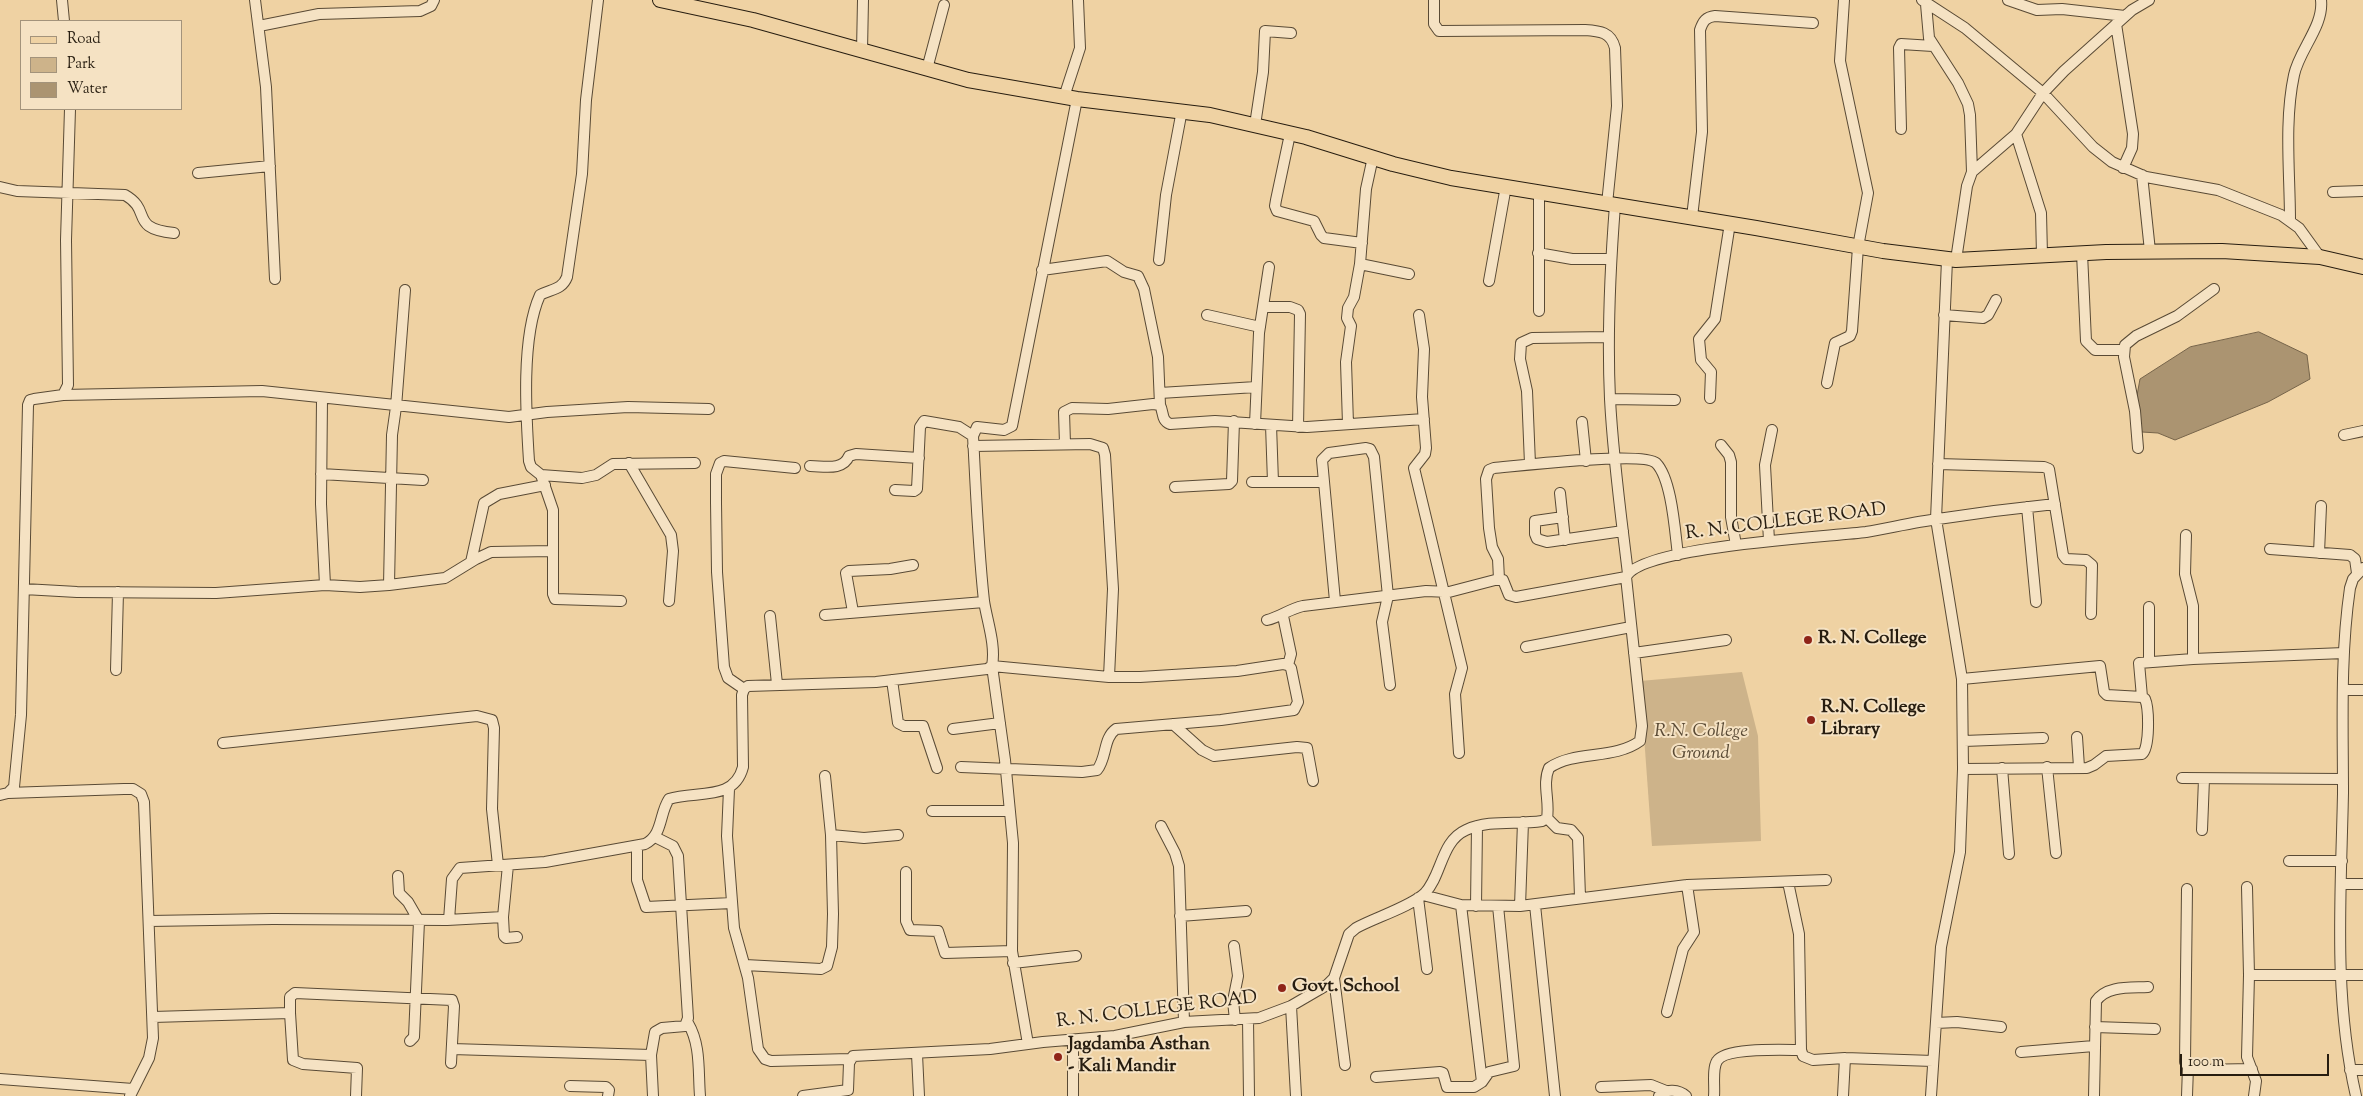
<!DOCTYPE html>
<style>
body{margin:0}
#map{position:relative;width:2363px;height:1096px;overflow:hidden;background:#efd2a3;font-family:"Sorts Mill Goudy",serif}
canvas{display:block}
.legend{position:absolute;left:20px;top:20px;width:162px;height:90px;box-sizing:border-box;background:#f5e2c3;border:1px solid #a3937b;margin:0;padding:6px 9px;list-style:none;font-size:15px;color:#271d10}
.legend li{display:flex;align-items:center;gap:10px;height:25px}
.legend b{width:25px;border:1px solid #a3937b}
.scale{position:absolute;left:2180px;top:1054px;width:149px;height:22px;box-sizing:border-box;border:2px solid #271d10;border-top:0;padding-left:6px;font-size:15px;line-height:18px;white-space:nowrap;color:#271d10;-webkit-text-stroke:4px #f5e2c3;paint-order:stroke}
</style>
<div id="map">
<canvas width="2363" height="1096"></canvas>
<ul class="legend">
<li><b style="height:6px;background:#efd2a3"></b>Road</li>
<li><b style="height:14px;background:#cdb38a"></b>Park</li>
<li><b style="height:14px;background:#ab9471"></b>Water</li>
</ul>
<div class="scale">100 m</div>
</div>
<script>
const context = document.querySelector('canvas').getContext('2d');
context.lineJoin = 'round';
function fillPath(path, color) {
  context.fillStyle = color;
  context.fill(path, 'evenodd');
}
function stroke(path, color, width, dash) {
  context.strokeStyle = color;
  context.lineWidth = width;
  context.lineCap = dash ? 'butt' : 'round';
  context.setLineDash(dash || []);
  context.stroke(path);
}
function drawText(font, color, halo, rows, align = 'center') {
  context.font = font + ' "Sorts Mill Goudy",serif';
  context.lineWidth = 4;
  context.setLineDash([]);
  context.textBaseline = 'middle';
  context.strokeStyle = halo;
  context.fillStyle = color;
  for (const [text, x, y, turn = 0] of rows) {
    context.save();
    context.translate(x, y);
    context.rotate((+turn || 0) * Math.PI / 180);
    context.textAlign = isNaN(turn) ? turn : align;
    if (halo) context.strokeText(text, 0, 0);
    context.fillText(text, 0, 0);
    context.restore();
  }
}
fillPath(new Path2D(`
 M1742,672l16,64 3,105 -109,5 -12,-165z`), '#cdb38a');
const water = new Path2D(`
 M2259,332l48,23 3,24 -42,23 -93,38 -17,-7 -16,-1 -6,-31 4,-22 50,-32z`);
fillPath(water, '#ab9471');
stroke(water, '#76644a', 1);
const minor = new Path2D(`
 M62,0l2,21
 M255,0l11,87 9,192
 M598,0l-12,100 -4,74 -15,103c-5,13 -16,12 -27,18 -19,42 -14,120 -11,166l2,6 10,8 41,3 14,-3 17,-11 82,-1
 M1434,0v24l5,7 146,-1c15,1 26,2 30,18l2,58 -10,98
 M1922,0l43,28 78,65 50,54 19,15 34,15 72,13 63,25 18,13 21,29
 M2008,0l29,10 25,-1 63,7
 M1926,4l3,34 29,45 10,21 2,11 2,57
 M2116,24l17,110 -1,14 -9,20
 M259,26l60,-12 101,-3 11,-5 3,-6
 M862,51l1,-51
 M927,69l17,-64
 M1064,97l16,-49 -2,-48
 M1255,125l8,-53 2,-41 26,2
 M1901,129l-2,-81 2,-4 32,2
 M1290,134l-14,66 -1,6 2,5 37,10 7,14 3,3 38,5
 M2016,134l25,79 1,42
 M198,173l72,-7
 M2142,175l8,76
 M0,187l17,4 108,4c28,16 3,33 49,38
 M2333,192l30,-1
 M1615,205c-5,65 -8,129 -5,194 3,59 11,116 18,175
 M1692,217l10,-85 -2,-102c3,-9 6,-13 15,-14l98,7
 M2290,221c0,-48 -6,-99 4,-146 5,-25 30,-49 27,-75
 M1538,253l34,6h39
 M2082,253l4,88 9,9h29
 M1159,260l7,-65 16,-85
 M1956,260l11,-74 5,-14 44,-38 27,-41 21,-22 68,-61 17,-10
 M1360,264l49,10
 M1042,270l65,-9 17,11 14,4 6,13 14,68 2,48
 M1489,281l17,-95
 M1263,307h27l8,3 2,4 -2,113
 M1539,311v-119
 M1207,315l53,12
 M1419,315l5,34 -2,48 4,51 -1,6 -11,14 48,200 -7,26 4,59
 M1944,315l39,3 5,-3 8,-15
 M1827,383l8,-40 15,-7 2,-5 6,-84 10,-54 -28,-132 4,-61
 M1160,393l96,-6
 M63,395l199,-4 247,26 38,-5 81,-5 81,2
 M1710,398l1,-26 -10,-12 -2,-21 16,-20 15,-96
 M322,399l-1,105 4,81
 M1610,399l65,1
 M1582,422l4,39
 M1255,424l4,-91 10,-66
 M1348,424l-2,-62 5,-36 -4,-8 1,-10 6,-11 6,-33 6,-75 7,-32
 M1271,425l2,57
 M2344,435l19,-4
 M1065,444l-1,-32 8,-4 36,1 45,-5 7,1c4,8 1,15 10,19l45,-3 92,6 117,-8
 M1721,445l8,10 2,7v55l5,28
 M973,446l117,-2 13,4 2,7 8,134 -4,88
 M2138,448l-3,-37 -11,-54 1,-12 11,-9 41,-20 37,-27
 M629,463l42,72 2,16 -4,50
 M1530,464l-3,-73 -7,-32 1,-16 11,-5 77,-1
 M1938,464l106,3 5,2 14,86 3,4 20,1 6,5 -1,49
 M810,466c14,0 33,5 39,-10l7,-2 63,4
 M321,474l102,6
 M541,475l12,35v84l2,5 66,2
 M1252,482h72
 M1175,487l54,-3 3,-3 2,-60
 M895,490l19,1 3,-2 3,-62 4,-6 35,6 14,9
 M1560,493l5,47
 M2027,507l9,95
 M1563,517l-28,4v13l2,5 10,3 76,-11
 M2186,535l-1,39 8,32v53
 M1769,541l-4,-76 7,-35
 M2270,549l80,6 5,4 2,14
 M2319,553l2,-47
 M471,562l13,-59 15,-9 46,-9
 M1499,579l-1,-20 -6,-12 -3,-19 -3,-49 3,-9 5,-2c23,-2 149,-17 162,-5 16,16 19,70 22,92
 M389,585l3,-150 4,-28 9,-117
 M24,589l53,3 139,1 109,-8 35,2 29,-2 56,-7 31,-19 15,-7 62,-1
 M1335,601l-13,-141 7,-7 37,-5 4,1 4,8 14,139 -6,26 8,63
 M853,612l-7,-39 3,-2 41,-2 23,-4
 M825,615l159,-13
 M770,616l7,68
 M1283,616l8,38 -3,11
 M1267,620c13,-3 22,-11 36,-14l123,-15 23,1 46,-12h8l6,15 7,2 110,-20
 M1526,647l105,-20
 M1634,653l92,-13
 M2149,662v-55
 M116,670l2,-78
 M1962,679l138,-13 4,26 3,3 35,2 3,2c4,9 5,49 -3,55l-36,2 -12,9 -7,3 -124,1
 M892,680l6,43 6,3h19l14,42
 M744,689l-16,-11 -4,-11 -7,-95 -1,-70v-28l4,-11 4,-2 71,7
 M2344,690h19
 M2142,697l-3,-34 54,-4 151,-6
 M1173,724l29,26 12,6 83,-9 10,1 6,33
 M953,729l47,-6
 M2077,737l2,30
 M1964,741l79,-3
 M223,743l254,-27 15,4 2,8 -2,81 6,56
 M961,767l121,5 15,-2c10,-12 6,-32 19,-41l105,-9 73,-10 4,-8 -7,-34 -3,-3 -5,-1 -46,7 -97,6h-31l-117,-11 13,94 8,83 -1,108 16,93
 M2047,767l9,86
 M2002,768l7,86
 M2182,778l161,1
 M729,789l-2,47 7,92 14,50 10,71 7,10 6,2 79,-2
 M8,793l116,-4h9l8,5 3,8 9,236 -4,20 -19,38
 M0,795l8,-2 6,-6 7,-72 7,-310 2,-5 4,-1 29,-4 5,-10 -2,-145 4,-131
 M932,811h78
 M1547,818l10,10 14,2 7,8 2,59
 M1161,826l14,27 4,13 5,156
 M2202,830l2,-51
 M831,835l33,3 34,-3
 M637,846v34l9,27 86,-4
 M2289,861h53
 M508,865l-5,52 1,19 2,2 11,-1
 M906,872v49l4,9 28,1 7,22 67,-2
 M398,876l1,17 9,9 11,19 -5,116 -4,4
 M1788,882l11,52 2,116 2,6 10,4 32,-2 88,3
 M2342,884h21
 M2247,887l2,88 -2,82 9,24 -2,15
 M2187,889l-2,173 3,5 7,3 57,-1
 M1423,895l38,10 59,1 167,-21 139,-5
 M1418,898l9,71
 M1461,905l21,177
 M1535,905l20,191
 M1476,906l1,-80
 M1520,906l3,-84
 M1180,916l66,-5
 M449,920l3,-41 8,-11 85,-6 100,-18c18,-9 14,-30 24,-45 27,-9 65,3 74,-32l-1,-72 2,-6 4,-3 128,-4 111,-13 5,-3c4,-21 -5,-45 -8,-65 -6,-55 -8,-110 -11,-165l4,-9 27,3 8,-4 65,-327
 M149,921l124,-2 174,1 56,-3
 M1234,946l4,30 -5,25 2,19
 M1013,963l63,-7
 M745,965l76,4 6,-3 5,-19 1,-33 -2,-79 -6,-59
 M2249,975h114
 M1334,978l11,87
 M1291,1006l5,90
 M1667,1012l16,-63 11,-17 -7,-47
 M290,1013l3,47 10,4 54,4 -1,28
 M153,1017l137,-4v-16l5,-4 157,7 2,6 -3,57
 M1248,1019l1,77
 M688,1023c13,22 10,48 12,73
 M1936,1023l21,-1 44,5
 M2095,1027l60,2
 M452,1049l199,6
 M2021,1052l73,-6
 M917,1054l2,42
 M2350,1070h13
 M1376,1077l64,-5 3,1 4,14h27l8,-5 7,-10 25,-6 -16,-160
 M0,1079l133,10
 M570,1086l36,1 3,3 -1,6
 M1601,1087l50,-2 15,6
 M653,1096l-2,-41 4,-23 7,-4 23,-2 3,-8 -10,-162 -5,-10 -18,-9
 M803,1096l45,-6 1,-27 4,-7 137,-7 53,-7 72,-6 69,-14 75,-4 32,-12 36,-21 7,-7 15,-44 7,-6c18,-10 56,-22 69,-35 17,-18 16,-52 41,-63 24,-11 51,-5 76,-9l5,-3c3,-17 -5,-34 2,-50 26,-18 65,-8 91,-27l2,-15 -16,-149c15,-31 202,-40 240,-45 24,-4 48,-10 72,-13 39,-6 78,-11 117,-15
 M1073,1096v-56
 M1659,1096c7,-8 20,-6 27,0
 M1714,1096c1,-9 -2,-27 3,-35 8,-14 68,-11 84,-11
 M1843,1096l2,-38
 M1931,1096l10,-149 19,-95 3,-83 -1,-90 -26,-160 11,-259
 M2094,1096l2,-95c11,-16 35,-13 52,-14
 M2187,1096l1,-29
 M2356,1096c-23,-99 -15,-202 -13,-303 0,-67 -3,-137 7,-205l3,-9 10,-11`);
const major = new Path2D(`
 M660,0l93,20 215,60 109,19 133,16 96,22 87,27 58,14 305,50 127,23 73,9 150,-8 116,-1 98,6 43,10`);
stroke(minor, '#594a35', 12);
stroke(major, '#271d10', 16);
stroke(minor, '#f5e2c3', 10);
stroke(major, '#efd2a3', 14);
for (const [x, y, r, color] of [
 [1808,640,5,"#8f2418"],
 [1811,720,5,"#8f2418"],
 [1282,988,5,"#8f2418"],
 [1058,1057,5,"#8f2418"]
]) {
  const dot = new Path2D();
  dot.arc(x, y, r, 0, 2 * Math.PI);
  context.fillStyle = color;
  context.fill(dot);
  stroke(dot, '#f5e2c3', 2);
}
drawText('19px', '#271d10', '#f5e2c3', [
 ["R. N. COLLEGE ROAD",1786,523,-7],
 ["R. N. COLLEGE ROAD",1157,1011,-7]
]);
drawText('bold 19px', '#271d10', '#f5e2c3', [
 ["R. N. College",1818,640],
 ["R.N. College",1821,709],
 ["Library",1821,731],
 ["Govt. School",1292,988],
 ["Jagdamba Asthan",1068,1046],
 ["- Kali Mandir",1068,1068]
], 'left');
drawText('italic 19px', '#594a35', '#f5e2c3', [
 ["R.N. College",1701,733],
 ["Ground",1701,755]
]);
</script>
